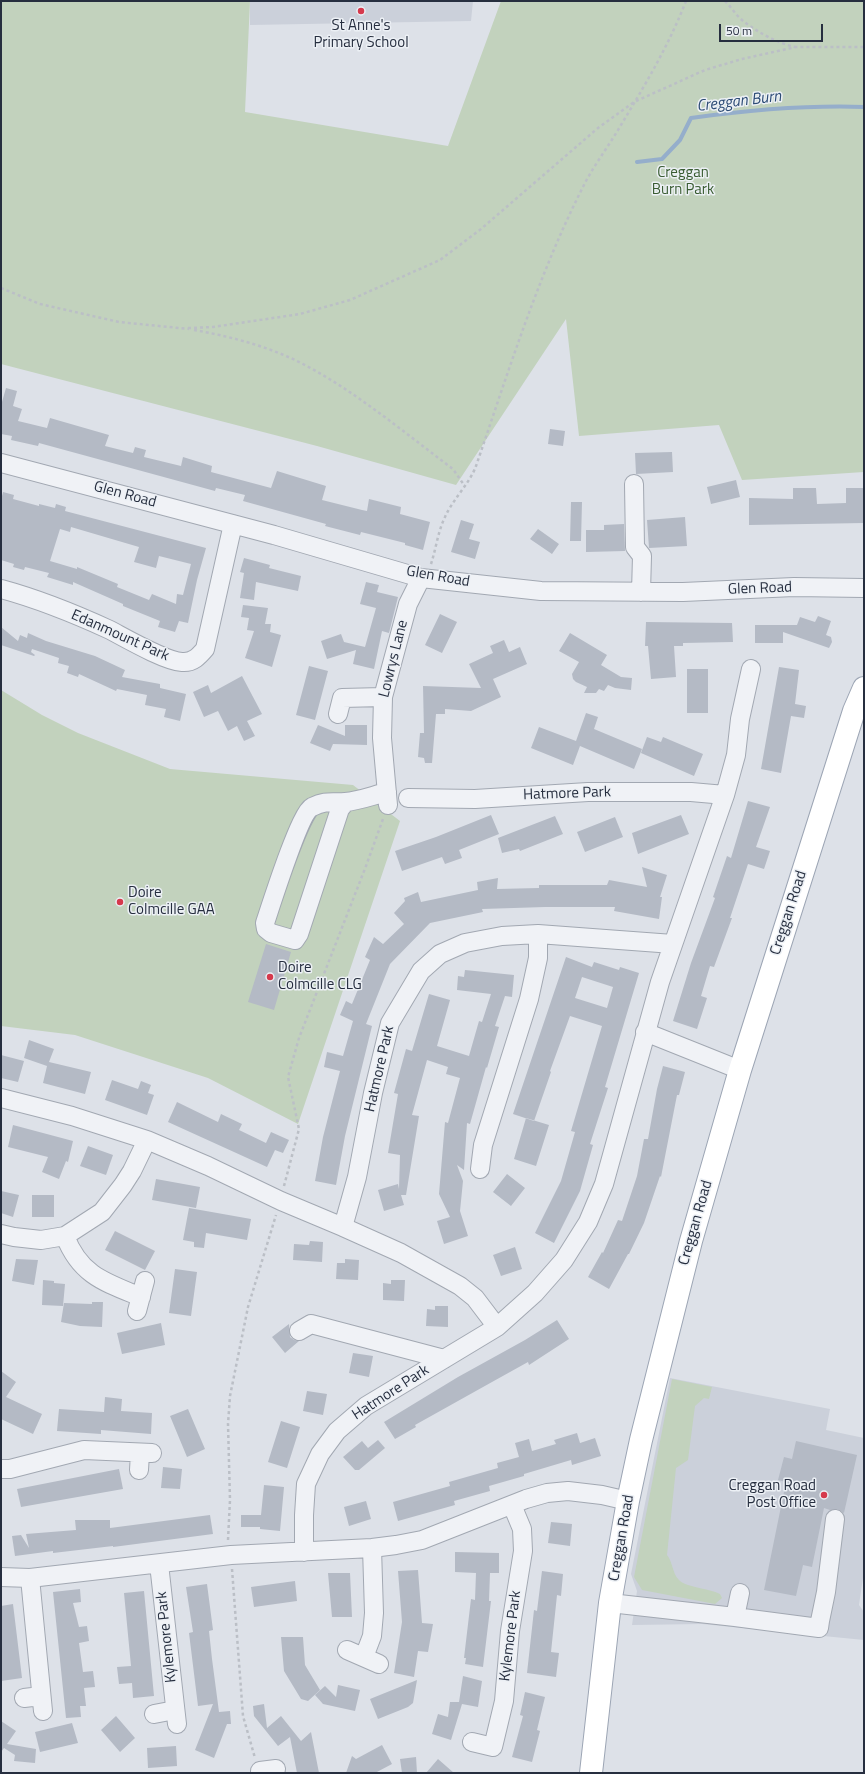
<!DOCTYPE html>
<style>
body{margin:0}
#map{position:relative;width:865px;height:1774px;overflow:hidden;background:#dde1e8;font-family:"Titillium Web",sans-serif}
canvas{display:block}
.frame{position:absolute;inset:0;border:2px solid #262e3f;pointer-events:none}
.scale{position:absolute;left:719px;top:24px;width:104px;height:18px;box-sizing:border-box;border:2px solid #262e3f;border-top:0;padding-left:5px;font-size:12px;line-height:14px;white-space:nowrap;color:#262e3f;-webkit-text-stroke:3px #ecf0f5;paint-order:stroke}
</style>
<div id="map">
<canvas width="865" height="1774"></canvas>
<div class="frame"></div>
<div class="scale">50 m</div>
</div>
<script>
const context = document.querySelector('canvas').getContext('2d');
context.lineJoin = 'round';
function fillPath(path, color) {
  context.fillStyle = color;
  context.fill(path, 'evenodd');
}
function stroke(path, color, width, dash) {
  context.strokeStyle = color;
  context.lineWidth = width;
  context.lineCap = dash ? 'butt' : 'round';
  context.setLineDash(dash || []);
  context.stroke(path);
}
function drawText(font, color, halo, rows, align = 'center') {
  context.font = font + ' "Titillium Web",sans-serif';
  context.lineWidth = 3;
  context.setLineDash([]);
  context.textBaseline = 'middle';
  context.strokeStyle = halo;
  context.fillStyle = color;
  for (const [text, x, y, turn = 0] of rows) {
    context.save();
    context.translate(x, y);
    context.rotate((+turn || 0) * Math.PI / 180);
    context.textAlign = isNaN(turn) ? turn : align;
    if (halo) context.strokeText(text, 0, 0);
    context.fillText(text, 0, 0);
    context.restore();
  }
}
fillPath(new Path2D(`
 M250,1h223l-2,20 -221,4z
 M670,1378l160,31 -4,21 38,8v133l-5,34 5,7v28l-162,-16 -70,1 5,-34 -6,-17z`), '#cbd0da');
fillPath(new Path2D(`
 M1,1h249l-5,111 203,34 53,-145h363v471l-122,8 -23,-55 -140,11 -13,-117 -110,166 -139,-39 -316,-82z
 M1,690l41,25 36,18 92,36 183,16 47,36 -102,303 -90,-46 -133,-43 -74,-9z
 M672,1379l40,8 -3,12 -5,-1 -9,8 -7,54 -12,8 -9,87c6,7 5,18 12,25 8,8 30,8 41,14l2,4 -7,6 -73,-14 -8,-13z`), '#c2d2bd');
stroke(new Path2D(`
 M637,162l25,-3 18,-19 11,-22c58,-8 115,-13 173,-11`), '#95aecb', 4);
fillPath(new Path2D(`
 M6,388l11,3 -4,15 9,3 -4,12 29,7 3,-10 59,17 -4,11 28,7 2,-6 11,3 -2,7 37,9 2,-9 29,9 -1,6 60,16 6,-17 49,15 -4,14 40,10 5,1 2,-12 32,8 -1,7 30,8 -7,28 -18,-5v-2l-44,-11 -1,3 -35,-9 1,-2 -83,-23 2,-6 -29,-7 -1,3 -176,-48 -1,3 -27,-6 1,-4 -11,-2v-32h1z
 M550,429l15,2 -2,15 -15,-2z
 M672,452l1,20 -37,2 -1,-21z
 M736,480l4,17 -29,7 -4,-17z
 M793,488h23l1,16 29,-1v-15h17l1,35 -115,2v-27l44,1z
 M3,492l11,3 -1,4 26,7v-2l16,4 1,-4 10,3 -1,4 141,37 -9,32 -9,43 -9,-2 -4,11 -17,-5 2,-6 -37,-15v-2l-50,-22v3l-26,-8 2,-4 -24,-6 -1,3 -11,-3 1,-3 -13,-4v-60zM71,527l68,20 -5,15 22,6 3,-12 32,8 -8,31 -6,-1 -1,10 -24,-10 -3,6 -32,-13 1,-3 -41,-17v2l-27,-8 10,-32 10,3z
 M571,502h11l-1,39h-11z
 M685,517l2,29 -38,2 -2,-28z
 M461,520l13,4 -5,15 11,3 -5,17 -24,-7z
 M624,524l1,27 -39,1v-22h18v-5z
 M538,529l21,15 -7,10 -22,-15z
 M244,558l26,7 -1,3 32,8 -3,15 -42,-9 -2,18 -14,-2 4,-25 -4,-1z
 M366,582l13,3 -2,7 21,5 -9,36 -7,-2 -8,38 -21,-5 3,-14 -29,9 -6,-18 20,-7 3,8 21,5 11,-39 -16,-4z
 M243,605l25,3 -3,16h6l-1,8 11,3 -9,32 -27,-9 9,-27 -7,-1 2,-12 -8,-1z
 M440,614l17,8 -15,31 -17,-8z
 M818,616l13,5 -5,14 5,2 1,5 -3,6 -46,-16v11h-28v-18h42l3,-8 15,5z
 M646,622l86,1 1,19 -50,1v3h-9l2,31 -25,2 -3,-33h-3z
 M1,627l17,14 2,-6 7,3 1,-5 18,8 49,15 30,14 -3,7 38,7v4l26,6 -6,27 -16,-4 2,-8 -21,-4 2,-10 -30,-6 -1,2 -37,-17 -1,3 -11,-4 2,-7 -11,-3 1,-5 -27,-9 -1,3 4,3 -1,1 -33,-11z
 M570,633l37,22 -6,10 20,12 11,1 -1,12 -16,-2 -7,-3 -4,6 -5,-2 -3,4h-12l3,-6 -11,-5 -3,-3 -1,-5 7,-12 -20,-11z
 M504,640l5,12 11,-5 7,17 -34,15 8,18 -30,14 -26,-2v5h-9l-4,49h-7l-1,-5 -6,-1 2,-24h4l-1,-47 58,2 -12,-24 24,-11 -3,-7z
 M309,666l19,5 -13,49 -19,-5z
 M779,667l20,3 -4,34 11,2 -2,12 -13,-2 -10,57 -20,-4z
 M687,669h21v44h-21z
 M242,676l20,38 -15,7 8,15 -11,5 -7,-15 -9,5 -10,-20 -14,6 -11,-25 15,-7 3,8z
 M586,713l12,4 -4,12 48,20 -8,20 -54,-23 -7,19 -42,-17 8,-21 37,14z
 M318,725l27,11v-11h22v20l-34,-1 -3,7 -20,-8z
 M647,737l14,5 2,-5 40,17 -9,22 -53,-23z
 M748,801l22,6 -14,40 14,4 -6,18 -16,-5 -18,54h2l-18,49 -4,-1 -9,30 6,2 -10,31 -24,-8 18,-58 24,-65 -2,-1 14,-41 4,2z
 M491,815l8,19 -40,16 3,8 -17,6 -3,-7 -40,14 -7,-20 41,-14z
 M681,815l8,19 -51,20 -6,-21z
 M555,816l8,18 -43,17 -1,-2 -17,4 -4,-15z
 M615,817l8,20 -38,15 -8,-20z
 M642,867l25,8 -7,22h2l-3,22 -45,-8 1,-4h-70l-63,2 1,3 -53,11 -40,41 -24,60 6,2 -27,110 -9,49 -21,-4 8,-44 17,-66 -16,-4 3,-15 16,4 10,-35 -13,-6 6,-14 6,3 18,-44 -5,-3 9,-20 9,7 21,-20 -10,-11 11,-12 -1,-3 14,-6 3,10 57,-12 -1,-8 21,-4 -1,11 42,-1v-3h68l2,-5 38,7z
 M266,944l25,8 -17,58 -26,-8z
 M566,957l26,10 2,-5 25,8 1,-3 19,6 -34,114 3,1 -18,56 3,1 -13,46 -26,52 -19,-10 26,-52 14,-49 -4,-1 31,-105 -32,-10 -20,55 1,1 -17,49 -21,-7zM582,977l31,10 -6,21 -32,-10z
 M465,970l49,5 -2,22 -7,-1 -10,30 4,1 -12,41 -1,-1 -16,57 -3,-1 -3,47 -7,-5 6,16 -3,30 8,25 -24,8 -7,-23 13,-4 -11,-23 6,-72 3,1 12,-45 -14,-4 2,-7 -21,-7 -15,55 7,1 -13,79h-5l3,10 -20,6 -6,-21 20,-6 1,5 1,-34 -12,-2 10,-59 -4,-1 12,-44 6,2 17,-57 21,6 -13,46 32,10 10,-35 3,1 9,-28 -34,-4 1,-14 6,1z
 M29,1040l25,9 -5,13 42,10 -6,22 -42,-11 4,-17 -23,-8z
 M1,1055l23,6 -6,21 -17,-4z
 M663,1066l22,6 -6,23h-2l-16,82 -1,-1 -16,47 -15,31h-1l-19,35 -21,-12 14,-25 1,1 15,-33 4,1 15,-45 7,-37h4l9,-50z
 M112,1080l26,9 3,-8 10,4 -3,8 6,2 -7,20 -42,-15z
 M177,1102l41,20 3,-8 21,10 -3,6 27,13 5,-11 18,8 -6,13 -8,-3 -8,17 -99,-45z
 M526,1118l23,7 -13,41 -22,-7z
 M13,1125l60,16 -5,21 -2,-1 -7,18 -17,-7 6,-15 -40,-10z
 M88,1146l25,9 -7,20 -26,-9z
 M507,1174l18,14 -14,18 -18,-14z
 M156,1179l44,8 -4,21 -44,-8z
 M1,1191l18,4 -6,22 -12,-4z
 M32,1195h22v22h-22z
 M189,1208l62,11 -4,21 -41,-7 -2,15 -10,-1v-5l-11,-2z
 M115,1231l40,20 -10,19 -40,-20z
 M310,1241l13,1 -1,20 -29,-2 1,-16 15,1z
 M515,1247l7,22 -21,7 -8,-21z
 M16,1259l22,1 -4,25 -22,-4z
 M345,1259l14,1 -1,20 -22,-1 1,-16h8z
 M175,1269l22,3 -6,44 -22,-3z
 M43,1280l11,1v2l11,1 -2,22 -21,-1z
 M391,1280h14l-1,21 -21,-1v-17l8,1z
 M92,1302h11l-1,25 -22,-1 -19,-4 3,-19 28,1z
 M435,1306h13v21l-22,-1 1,-17 8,1z
 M557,1320l12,19 -40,26 -1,-3 -36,20 -77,43 1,2 -21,12 -11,-17 74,-45 67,-37z
 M161,1323l4,22 -43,9 -5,-21z
 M289,1324l1,13 4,3 5,1 -14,12 -13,-16z
 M353,1353l20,3 -4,21 -20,-4z
 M1,1371l15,11 -10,15 36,17 -9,20 -32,-15z
 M307,1391l20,3 -4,21 -20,-4z
 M105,1397l17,2 -1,12 31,2 -1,21 -50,-4v4l-44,-3 2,-22 45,3z
 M188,1409l17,40 -18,8 -17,-41z
 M281,1421l19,6 -13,41 -19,-6z
 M577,1433l3,10 15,-5 6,18 -29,9 -1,-5 -47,14v2l-35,10 1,5 -36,10 1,4 -57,16 -5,-19 57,-16 -1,-4 49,-14 -1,-5 22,-6 -4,-14 14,-4 3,12 24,-7 -2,-4z
 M378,1440l7,8 -26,22h-4l-12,-13 19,-16 6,7z
 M796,1441l61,14 -13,58 -7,-4 -7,1 -6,-2 -12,59 -9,-2 -7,31 -32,-6 22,-108 -8,-2 6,-23 8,2z
 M163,1467l19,2 -2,20 -19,-1z
 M119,1469l4,20 -102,18 -4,-18z
 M264,1485l20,2 -4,44 -20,-2v-2h-19v-12h20z
 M366,1501l5,18 -22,7 -5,-19z
 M210,1515l3,19 -100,13v-1l-60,7v-2l-38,5 -3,-20 9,-1 8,13 -3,-14 50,-4 -1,-10h35v8z
 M551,1522l21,2 -2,22 -22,-3z
 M455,1552l44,1v20h-9l-1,28h2l-8,66 -18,-3 1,-6h-2l7,-59 4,1 1,-27 -21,-1z
 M418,1570l4,53 11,1 -5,28 -10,-1 -4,26 -20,-4 8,-51 -4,-51z
 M542,1571l21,3 -2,22 -4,-1 -6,57 8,1 -3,24 -29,-4 7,-63 3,1z
 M328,1573h22l2,44h-20z
 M295,1581l2,20 -43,6 -3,-20z
 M207,1584l6,46 -4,1 3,28 7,53 11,-1 1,13h-4l-13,34 -19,-8 18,-46 -15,2 -9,-73 4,-1 -7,-45z
 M80,1589l1,13 -8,1 6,24 8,-1 2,15 -10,2 4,29 10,-1 2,16 -11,1 2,18h-6l1,11 -15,1 -13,-126z
 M144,1591l10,105 -21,2 -1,-15 -13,1 -2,-17 14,-1 -7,-73z
 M13,1604l9,74 -21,3v-75z
 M281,1637h22l2,28 15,25 -12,11 -7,-2 -17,-28z
 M463,1676l19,5 -4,26 -16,-3 -11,36 -19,-6 6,-20 10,3 2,-15h9z
 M417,1680l-4,23 -5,4 -30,12 -8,-20z
 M338,1685l22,5 -5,21 -32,-7 -8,-9 10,-9 11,11z
 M525,1692l20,5 -8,33 3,1 -8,31 -20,-5 11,-41 -3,-1z
 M264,1704l3,24 14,-12 20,25 10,-9 8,41h-22l-7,-36 -12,9 -24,-30 -1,-10z
 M116,1716l19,22 -15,14 -19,-22z
 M1,1721l15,10 -9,13 29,5 -1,14 -21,-2 1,-6 -11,-7 -3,4z
 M72,1723l6,20 -38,9 -5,-20z
 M382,1745l10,19 -17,9h-29l6,-17 4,3z
 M176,1746l1,20 -29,2 -1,-20z
 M416,1757l1,16h-15l-2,-14z
 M438,1759l16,14h-28z`), '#b4bac5');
const minor = new Path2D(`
 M1,463l273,72 147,43 120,13 142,1 111,-5 70,1
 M634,484l1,63 7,9 -1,36
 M1,589c37,10 74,25 109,41 17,9 55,31 72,32 11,1 17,-6 23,-13l28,-125
 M338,714l4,-16 41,-1
 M408,798l67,1 113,-7h103l34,3
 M346,802l-6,7 -41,125 -4,6 -24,-7 -5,-4 -1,-6c6,-18 35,-110 47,-116 15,-7 19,-4 33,-5 14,-1 29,-7 42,-10
 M388,805l-6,-67 1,-41 25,-93 13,-26
 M645,1032l95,38
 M1,1098l71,18 75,24 61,26 73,35 62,26 58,26 59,33 15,12 22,29
 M480,1169l3,-24 46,-146 9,-41v-24
 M343,1227l14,-50 16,-84 17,-70 31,-52 19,-17 25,-11 37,-7 36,-2 135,10
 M1,1234l13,3 27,3 24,-4 37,-24 21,-27 9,-14 15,-31
 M65,1236c15,39 39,46 76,61
 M137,1311l8,-30
 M299,1331l12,-7 133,35
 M1,1469h9l74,-19 68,3
 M139,1470l1,-17
 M304,1552v-37l2,-31 14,-30 17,-23 29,-25 131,-79 38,-34 29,-33 24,-38 16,-38 56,-202 65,-187 11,-40 4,-36 11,-50
 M159,1564l18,160
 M1,1577l29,1 201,-23 141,-7 24,-3 26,-5 104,-41 21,-6 21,-2 34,4 26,6
 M30,1578l13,133
 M610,1603l125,14 5,-24
 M735,1617l84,11 1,-7 6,-29 9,-73
 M347,1650l32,14
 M364,1657l8,-21 2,-23 -2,-65
 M24,1698l17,-2
 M154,1714l21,-4
 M472,1742l21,5 11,-46 6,-70 13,-80 -1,-22 -10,-24
 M260,1773v-2l16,-2`);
const major = new Path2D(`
 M591,1773l19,-170 18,-102 13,-61 50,-199 49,-171 114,-359 10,-23`);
stroke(minor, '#a2a8b2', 20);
stroke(major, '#9ca5b4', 24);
stroke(new Path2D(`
 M725,1c6,6 11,14 17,19 15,12 35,23 53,27
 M1,288l39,16 79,18 70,7
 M188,328l25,-1 87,-13 50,-14 90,-40 41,-31 117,-101 36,-26 71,-32 37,-11 54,-12h68
 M194,330c34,6 69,15 101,30 57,28 107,71 158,109l11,16
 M431,564c5,-15 7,-33 14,-47 8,-18 25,-34 31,-51 33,-96 63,-194 110,-285 11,-20 24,-37 35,-56 24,-40 48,-80 65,-124
 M284,1186l15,-57 -11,-52 11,-39 67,-172 17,-47
 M228,1540l2,-40 -2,-76 2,-28 18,-89 28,-92
 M232,1569l11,147 12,42`), '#bbbfc6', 2.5, [3, 3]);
stroke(minor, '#f0f2f6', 18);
stroke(major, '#fff', 22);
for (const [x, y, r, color] of [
 [361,11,4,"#d6394c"],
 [120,902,4,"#d6394c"],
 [270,977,4,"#d6394c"],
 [824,1495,4,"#d6394c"]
]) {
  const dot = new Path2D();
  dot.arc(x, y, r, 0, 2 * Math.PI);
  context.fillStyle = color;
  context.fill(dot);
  stroke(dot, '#ecf0f5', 1.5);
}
drawText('15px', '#262e3f', '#ecf0f5', [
 ["St Anne's",361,26,"center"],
 ["Primary School",361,43,"center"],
 ["Doire",128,893],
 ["Colmcille GAA",128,910],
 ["Doire",278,968],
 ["Colmcille CLG",278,985],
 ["Creggan Road",816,1486,"right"],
 ["Post Office",816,1503,"right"]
], 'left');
drawText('15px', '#395c32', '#ecf0f5', [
 ["Creggan",683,173],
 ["Burn Park",683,190]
]);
drawText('15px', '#262e3f', '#ecf0f5', [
 ["Glen Road",125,495,15],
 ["Glen Road",438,577,10],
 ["Glen Road",760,589,-2],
 ["Edanmount Park",120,636,24],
 ["Lowrys Lane",394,659,-76],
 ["Hatmore Park",567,794,-2],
 ["Creggan Road",789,913,-72],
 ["Hatmore Park",380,1069,-77],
 ["Creggan Road",696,1223,-74],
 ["Hatmore Park",391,1393,-33],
 ["Creggan Road",622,1538,-80],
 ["Kylemore Park",511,1636,-83],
 ["Kylemore Park",167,1637,-96]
]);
drawText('italic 16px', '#2d4c76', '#ecf0f5', [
 ["Creggan Burn",739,102,-7]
]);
</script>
